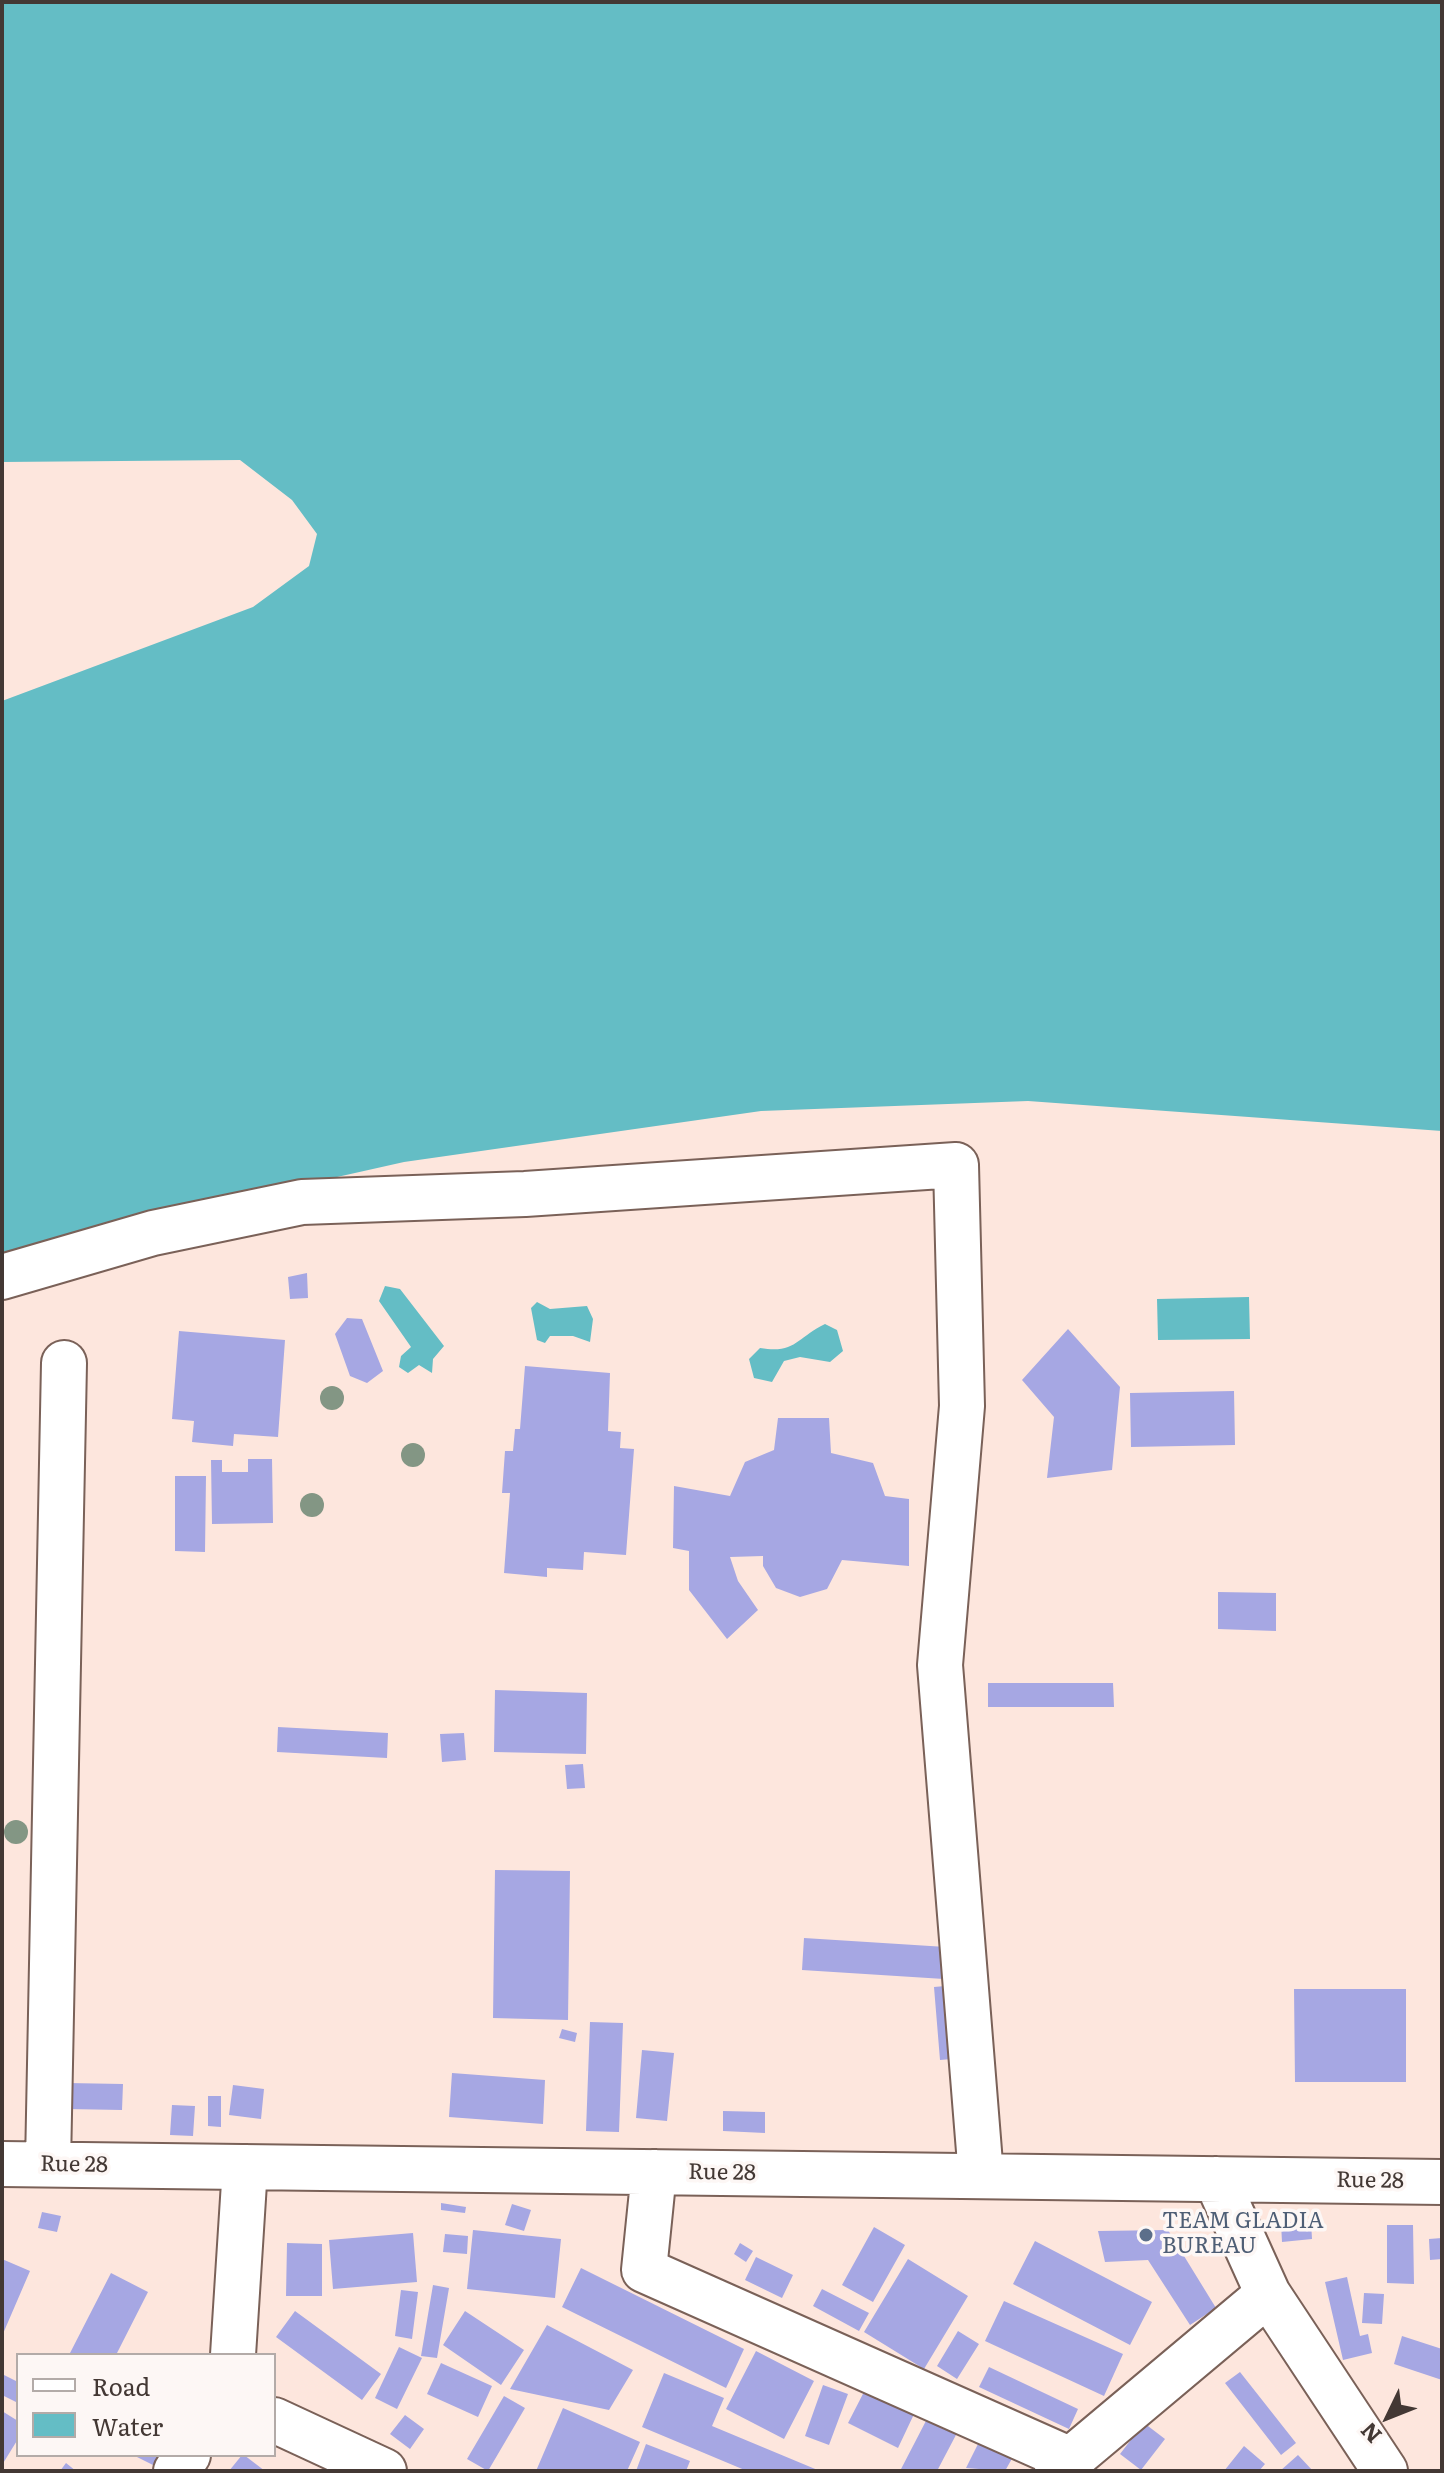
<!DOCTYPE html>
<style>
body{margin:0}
#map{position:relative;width:1444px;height:2473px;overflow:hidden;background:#fde6dd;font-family:Literata,serif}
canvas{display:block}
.frame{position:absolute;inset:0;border:4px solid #433834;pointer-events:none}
.legend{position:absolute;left:16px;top:2353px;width:260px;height:104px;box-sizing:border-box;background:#fdf7f5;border:2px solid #b3aba8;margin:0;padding:10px 14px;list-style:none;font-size:24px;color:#433834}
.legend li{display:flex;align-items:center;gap:16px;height:40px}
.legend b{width:40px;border:2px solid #b3aba8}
.north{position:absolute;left:1348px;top:2377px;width:80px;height:80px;-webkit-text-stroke:6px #fdf7f5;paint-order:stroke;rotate:227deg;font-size:22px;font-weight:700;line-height:32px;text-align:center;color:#433834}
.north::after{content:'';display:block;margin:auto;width:28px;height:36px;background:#433834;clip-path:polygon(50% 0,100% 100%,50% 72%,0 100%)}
</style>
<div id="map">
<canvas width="1444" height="2473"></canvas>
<div class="frame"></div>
<ul class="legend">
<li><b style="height:10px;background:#fff"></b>Road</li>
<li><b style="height:22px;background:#64bdc5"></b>Water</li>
</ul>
<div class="north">N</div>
</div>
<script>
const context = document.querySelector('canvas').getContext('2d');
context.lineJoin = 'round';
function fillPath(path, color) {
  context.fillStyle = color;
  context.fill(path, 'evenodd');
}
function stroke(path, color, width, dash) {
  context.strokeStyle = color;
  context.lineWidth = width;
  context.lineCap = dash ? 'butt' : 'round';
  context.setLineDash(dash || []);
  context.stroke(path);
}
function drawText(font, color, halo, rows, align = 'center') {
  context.font = font + ' Literata,serif';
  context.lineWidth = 7;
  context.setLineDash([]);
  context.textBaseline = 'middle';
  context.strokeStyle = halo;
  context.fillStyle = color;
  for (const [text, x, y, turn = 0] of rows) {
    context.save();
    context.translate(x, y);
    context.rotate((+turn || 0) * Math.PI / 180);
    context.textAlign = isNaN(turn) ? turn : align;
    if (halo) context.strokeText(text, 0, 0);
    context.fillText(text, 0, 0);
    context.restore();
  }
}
fillPath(new Path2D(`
 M2,2h1440v1129l-414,-30 -267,10 -357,51 -165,37 -237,91v-589l251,-94 56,-41 8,-32 -25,-34 -52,-40 -238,2z
 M385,1286l15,3 44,57 -11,13 -1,14 -13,-8 -11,8 -9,-6 2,-11 10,-9 -32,-46z
 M1249,1297l1,42 -92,1 -1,-41z
 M537,1302l13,7 37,-3 6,13 -3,23 -17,-6h-23l-5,7 -8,-3 -6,-32z
 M825,1324l12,6 6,21 -13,11 -30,-5 -16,4 -12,21 -18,-4 -5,-19 11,-11c36,6 36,-10 65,-24z`), '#64bdc5');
fillPath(new Path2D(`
 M307,1273l1,25 -18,1 -2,-22z
 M347,1318l15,1 21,52 -16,12 -17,-7 -15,-42z
 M1068,1329l52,58 -8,83 -65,8 7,-61 -32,-37z
 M179,1331l106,9 -7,97 -44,-3 -1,12 -41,-4 2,-21 -22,-2z
 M525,1366l85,7 -2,58 13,1 -1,16 14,1 -8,106 -42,-3 -1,18 -36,-2v9l-43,-4 6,-80h-8l3,-42h8l2,-22h5z
 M1234,1391l1,54 -104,2 -1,-54z
 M778,1418h51l2,35 42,10 12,33 24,3v67l-67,-6 -15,29 -27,8 -24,-9 -13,-22v-10l-33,1 8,24 20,29 -31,29 -38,-49v-39l-16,-3 1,-62 56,10 15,-34 29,-12z
 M248,1459h24l1,64 -61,1 -1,-64h11v12h26z
 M175,1476h31l-1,76 -30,-1z
 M1218,1592l58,1v38l-58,-2z
 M988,1683h125l1,24h-126z
 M495,1690l92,3 -1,61 -92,-2z
 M278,1727l110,6 -1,25 -110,-6z
 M464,1733l2,27 -24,2 -2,-28z
 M583,1764l2,24 -18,1 -2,-24z
 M495,1870l75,1 -2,149 -75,-2z
 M804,1938l142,9 -2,32 -142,-9z
 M957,1985l6,73 -23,2 -6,-73z
 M1294,1989h112v93h-111z
 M590,2022l33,1 -4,109 -33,-1z
 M562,2029l15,4 -2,9 -16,-4z
 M642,2050l32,3 -7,68 -31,-3z
 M452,2073l93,7 -2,44 -94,-7z
 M67,2083l56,1 -1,26 -55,-1z
 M233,2085l31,4 -3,30 -32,-4z
 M208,2096h13v31l-13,-1z
 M172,2105l23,1 -2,30 -23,-1z
 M723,2111l42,1v21l-42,-2z
 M441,2203l25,4 -1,6 -24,-3z
 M512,2204l19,6 -7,21 -19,-6z
 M42,2212l19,4 -4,16 -19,-4z
 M1311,2221l1,18 -30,3 -1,-19z
 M1387,2225h26l1,59 -27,-1z
 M874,2227l31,18 -32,57 -31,-17z
 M473,2230l88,9 -6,59 -88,-9z
 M1168,2230l48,78 -26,17 -42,-65 -43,2 -7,-31z
 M413,2233l4,49 -84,7 -4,-49z
 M445,2234l23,2 -1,18 -24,-2z
 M1442,2238v21l-12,1 -1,-21z
 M1035,2241l117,61 -22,43 -117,-61z
 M287,2243l35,1v52h-36z
 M740,2243l13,8 -7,11 -12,-8z
 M756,2257l37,18 -11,23 -37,-18z
 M2,2259l28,12 -28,65z
 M908,2259l60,37 -44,73 -60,-37z
 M581,2268l163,81 -18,39 -164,-81z
 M111,2273l37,19 -32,63h-47z
 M1347,2277l13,59 8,-2 4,19 -29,7 -18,-78z
 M433,2285l16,3 -12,70 -16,-2z
 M822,2289l47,24 -10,18 -46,-25z
 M401,2290l17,2 -6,47 -17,-3z
 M1364,2293l20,1 -2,30 -20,-1z
 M1004,2301l119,53 -19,42 -119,-55z
 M295,2311l86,63 -19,26 -86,-63z
 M465,2311l59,39 -23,35 -58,-40z
 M547,2325l86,45 -24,40 -99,-21z
 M958,2331l21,13 -22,35 -20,-13z
 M1402,2336l40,13v31l-48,-16z
 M399,2347l23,11 -25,51 -22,-11z
 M756,2351l58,30 -30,58 -58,-30z
 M441,2363l51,23 -14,31 -51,-23z
 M989,2367l89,42 -9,20 -90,-42z
 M1240,2372l56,71 -15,12 -56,-72z
 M664,2373l60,25 -12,28 108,45h-73l-105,-44z
 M2,2374l16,8v21l-16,-8z
 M823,2385l25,9 -19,51 -24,-9z
 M866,2388l49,24 -17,36 -50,-25z
 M504,2396l21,12 -37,63 -21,-12z
 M563,2408l77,34 -13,29h-91z
 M2,2411l16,10v18l-16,26z
 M405,2415l19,14 -14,20 -20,-15z
 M928,2417l29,16 -20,38h-37z
 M1144,2423l21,16 -24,31 -21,-16z
 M981,2438l33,17 -9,16 -39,-3z
 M646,2444l44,17 -4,10h-50z
 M1244,2446l21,18 -6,7h-35z
 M133,2455h30l-6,12z
 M242,2455h2l21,16h-36z
 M1298,2455l15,16h-33z
 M66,2463l10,8h-16z`), '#a6a7e3');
const minor = new Path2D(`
 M2,1277l151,-44 149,-31 223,-8 431,-29 6,241 -22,259 41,511
 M2,2164l1440,18
 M48,2164l16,-801
 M654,2172l-10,98 427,190
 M1216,2179l52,115 117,177
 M233,2355l12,-188
 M274,2420l110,51
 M176,2471l12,-16
 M1057,2471l211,-177`);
stroke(minor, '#7a6158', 48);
stroke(minor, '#fff', 44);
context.fillStyle = '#839684';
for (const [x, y] of [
 [332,1398],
 [413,1455],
 [312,1505],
 [16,1832]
]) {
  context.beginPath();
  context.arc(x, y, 12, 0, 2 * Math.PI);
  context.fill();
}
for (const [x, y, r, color] of [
 [1146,2235,8,"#5c6f8a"]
]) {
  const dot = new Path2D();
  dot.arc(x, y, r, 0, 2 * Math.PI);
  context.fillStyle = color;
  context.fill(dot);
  stroke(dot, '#fdf7f5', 3);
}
drawText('22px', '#433834', '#fdf7f5', [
 ["Rue 28",74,2165,1],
 ["Rue 28",722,2173,1],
 ["Rue 28",1370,2181,1]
]);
drawText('22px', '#4e5e75', '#fdf7f5', [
 ["TEAM GLADIA",1162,2222],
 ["BUREAU",1162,2247]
], 'left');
</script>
